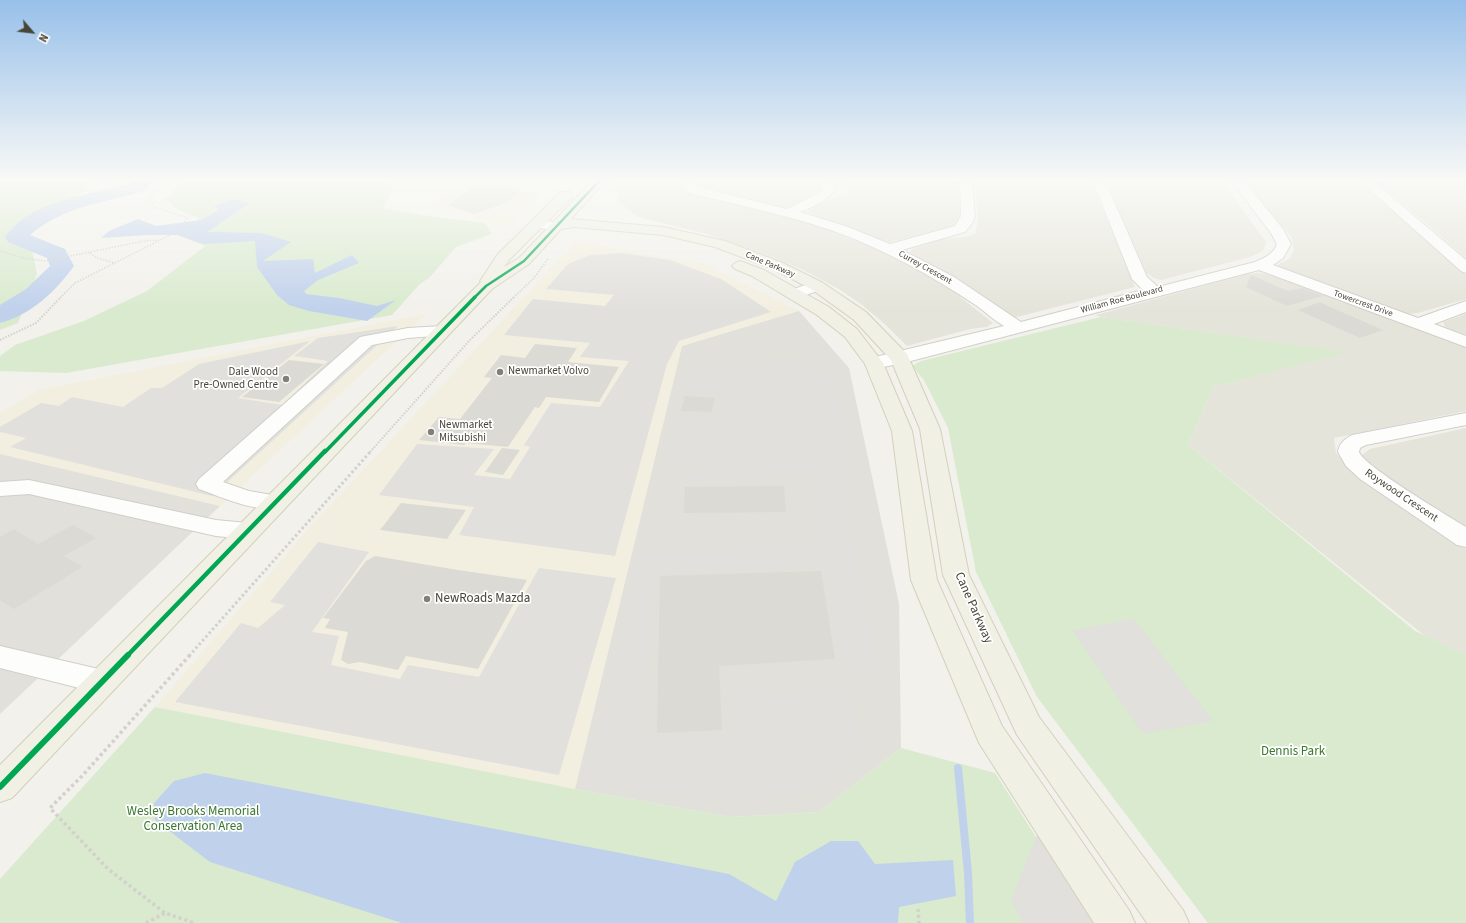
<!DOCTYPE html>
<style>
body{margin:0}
#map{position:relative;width:1466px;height:923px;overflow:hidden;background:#f2f1ec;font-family:"Source Sans 3",sans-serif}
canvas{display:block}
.north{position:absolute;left:12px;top:12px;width:40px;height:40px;-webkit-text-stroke:3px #fff;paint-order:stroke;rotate:118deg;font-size:11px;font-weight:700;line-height:16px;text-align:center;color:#474538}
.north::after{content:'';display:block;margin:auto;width:14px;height:18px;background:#474538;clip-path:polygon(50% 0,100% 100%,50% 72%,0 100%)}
</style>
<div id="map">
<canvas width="1466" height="923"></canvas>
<div class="north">N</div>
</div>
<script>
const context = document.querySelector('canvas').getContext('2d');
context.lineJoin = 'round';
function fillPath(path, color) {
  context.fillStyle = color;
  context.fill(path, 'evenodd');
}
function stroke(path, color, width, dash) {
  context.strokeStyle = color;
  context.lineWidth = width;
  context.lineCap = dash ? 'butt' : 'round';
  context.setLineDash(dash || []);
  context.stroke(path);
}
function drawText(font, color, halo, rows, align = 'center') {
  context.font = font + ' "Source Sans 3",sans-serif';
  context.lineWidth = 3.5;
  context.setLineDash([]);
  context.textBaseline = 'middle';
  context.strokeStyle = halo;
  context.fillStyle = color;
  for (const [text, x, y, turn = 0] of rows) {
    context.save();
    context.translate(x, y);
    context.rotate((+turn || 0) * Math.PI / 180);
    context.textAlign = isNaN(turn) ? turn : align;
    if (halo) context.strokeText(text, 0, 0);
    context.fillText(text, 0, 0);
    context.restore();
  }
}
fillPath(new Path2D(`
 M620,181h68l-3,5v5l13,5 85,19 38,12 51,21 39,18 43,26 39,31 -6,4 -17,2 -63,17 -20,-20 -26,-22 -22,-15 -38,-20 -26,-11 -68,-24 -69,-17 -20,-16 -2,-16z
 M704,181h119l-1,8 -28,17 -11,2 -80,-19 -3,-4z
 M843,181h116l1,38 -6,6 -22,7 -43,10 -83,-30 18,-11 23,-8v-4z
 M975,181h116l44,106 -122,31 -60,-41 -43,-24 2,-4 31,-10 22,-2 10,-3 3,-13z
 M1105,181h117l44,61 -3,9 -13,6 -89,23 -7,-2 -7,-5z
 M1244,181h115l107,94v24l-48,14 -10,1 -126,-46 -5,-3 12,-6 5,-8 -2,-13z
 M1375,181h91v77l-45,-39z
 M1260,273l16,3 190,71v64l-132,27 2,15 18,21 96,67 16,8v106l-41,-19 -237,-191 25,-58 134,-35 -246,-35 -5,-2 152,-41z
 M1466,314v21l-20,-7 -3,-6z
 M1466,428v102l-90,-59 -15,-15 9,-7z`), '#e5e4da');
fillPath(new Path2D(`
 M465,181h86l-45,48 -72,-24z
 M576,241l128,23 95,47 -117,35 -107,443 -420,-82 154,-179z
 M426,314l-206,192 -220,-52v-41l39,-23z`), '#f3efe0');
fillPath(new Path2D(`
 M799,311l50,57 50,236 2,144 -82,64 -88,5 -156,-28 107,-443z
 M0,454l220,52 -220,208z`), '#e1e0da');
fillPath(new Path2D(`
 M0,181h84l4,8 -61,37 10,48 -19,49 -18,7z
 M195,181h193l5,8 -10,19 45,8 57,7 7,11 -36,13 -26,30 -10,7 -28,31 -326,58 -66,-2v-15l15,-11 69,-24 63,-30 58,-45 -22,-9 16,-19 -21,-8 -13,-11 14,-15z
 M1101,317l248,35 -136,35 -25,58 227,186 51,24v268h-258l-171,-226 -61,-125 -28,-144 -24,-48 -12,-14 9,-5z
 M155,707l420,82 156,28 88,-5 82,-64 94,25 96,150h-1091v-44z`), '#d9eace');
fillPath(new Path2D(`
 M621,253l49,7 51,19 50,33 -92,29 -12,23 -52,192 -156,-21 15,-28 -95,-12 38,-51 77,5 -20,26 36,4 20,-32 -6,-2 27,-42 49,4 29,-46 -49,-4 10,-14 -86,-8 29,-36 72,7 9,-11 -68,-6 22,-25 22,-9z
 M398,326l-186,170 -202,-49 16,-9 -26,-6v-5l41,-24 18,3 13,-9 51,10 28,-19h11l37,-24 111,-23 -72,57 44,7 46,-44 -34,-5 24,-18z
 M801,362l-1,4 5,4 1,6 24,-1 13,36 7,113 28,142 -36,3 -16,-104 -174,8 -11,168 96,-7 -5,-50 26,-2 2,16 88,-12 15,67 -28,9 1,23 -106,17 -145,-20 52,-228 178,-9 5,-74 -63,2v7l-75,4 2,-14 27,-2 1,-8 -47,1 6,-47h47l-1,-22h-34l2,-21h17l2,-6z
 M318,542l51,10 -57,80 27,4 -8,29 69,14 8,-14 71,12 60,-109 77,10 -57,197 -384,-73 66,-79 17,5 27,-23 -15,-3z
 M1134,619l79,102 -70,13 -71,-104z
 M1039,830l60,93h-76l-12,-23z`), '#e1e0dc');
fillPath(new Path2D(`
 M233,199l17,4 -43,29 54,1 30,9 -28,19 50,-2 2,14 37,-18 7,8 -41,17 -14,11 2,3 33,4 38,8 19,-6 -29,21 -58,-10 -20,-6 -12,-10 -20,-28 -2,-26 -51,3 -27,-9h-29l-47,3 8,-7 29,-12 18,7 45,-6 18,-10 -5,-4z
 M205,773l524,101 47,27 19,-39 36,-21h27l17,23 78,-4 3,36 -57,11 -1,16h-496l-192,-61 -55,-42 -1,-17 20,-22z`), '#c0d1ec');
stroke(new Path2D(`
 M958,768l10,105 2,50`), '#c0d1ec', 8);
fillPath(new Path2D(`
 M133,181h18l-4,9c-42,13 -82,15 -117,45l35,14 9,17c-18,25 -43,49 -74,57v-18l26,-16 24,-23 -3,-8 -39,-16 -3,-5c22,-31 64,-39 99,-47 8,-2 22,-3 29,-9z`), '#c0d1ec');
fillPath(new Path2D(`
 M475,185l47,4 -16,14 -32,11 -25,-9z
 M1251,275l37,16 14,-3 21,8 -36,10 -41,-19z
 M1320,302l8,4 55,24 -23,8 -62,-28z
 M535,344l42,4 -9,14 51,5 -20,35 -53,-5 -7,11 -4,-1 -27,40 -42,-4 -2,2 -45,-5 20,-23 21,2 32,-41 -8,-1 17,-22 24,3z
 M289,360l35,4 -45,38 -37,-5z
 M685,396l30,2 -4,14 -30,-1z
 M502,448l18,2 -17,25 -18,-3z
 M784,486l2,26 -102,1 1,-26z
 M401,503l65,7 -19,29 -67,-9z
 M73,525l23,13 -32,18 18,11 -68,42 -14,-9v-63l14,-8 24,15z
 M375,556l83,14 69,10 -49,89 -72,-13 -8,14 -38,-8 -12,2 -7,-4 7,-28 -23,-4 5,-9 -7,-1 43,-57z
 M821,571l14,88 -116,7 3,64 -65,3 3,-157z`), '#dbdad5');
const minor = new Path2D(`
 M687,181h12l-1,6 89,22 30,-15 8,-7 2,-6h12c-6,18 -22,24 -39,31l48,15 42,17 65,-18 6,-10 -1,-35h12l3,35 -2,6 -8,10 -63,18 52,27 67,45 122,-32 -11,-11 -39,-98h12l42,96 11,10 97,-25c9,-4 19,-8 22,-18l-6,-11 -40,-52h13l39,48 8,15 -8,14 -10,7 145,53 48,-17v11l-32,12 32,12v11l-207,-77 -352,92 -33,7 -7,-2 -2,-4 2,-4 137,-33c-11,-6 -19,-15 -30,-22 -33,-22 -69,-43 -106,-59 -56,-26 -119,-37 -179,-52l-4,-6z
 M1360,181h13l93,79v13l-5,-2z
 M536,220l26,3 2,3 -2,3 -5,1 -26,-3 -2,-3 2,-3z
 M817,281l6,2 2,3 -2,3 -29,10 -6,-2 -2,-3 2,-3z
 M442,326l6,1 3,4 -3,4 -40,3 -36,7 -149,137 26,9 35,6 4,5 -4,5c-26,7 -60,-9 -85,-18l-3,-5 3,-5 161,-142 48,-9z
 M1466,413v12l-100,20 -6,3 -1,4c6,15 88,63 107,75v20l-9,-2 -97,-66 -14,-13 -8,-14c1,-9 7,-13 14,-17z
 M29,480l187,40 31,3 9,2 3,6 -3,6 -9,2 -31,-3 -187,-42 -29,2v-14z
 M0,646l103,24 10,4 5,8 -5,8 -10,4 -103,-26z`);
const major = new Path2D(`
 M592,181h13l-34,38 92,8 62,14 58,22 40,20 43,29 41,42 33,75 29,146 70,142 144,193 6,13h-42l-130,-188 -74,-160 -23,-146 -29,-69 -37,-40 -43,-31 -38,-20 -58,-22 -52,-12 -89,-8 -13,2 -32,35 -37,25 -480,509 -12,4v-37l481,-483 -1,-1 18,-27 63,-62h10l1,3 -1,3 -62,62 -5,7 15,-9z
 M740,261l24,9 65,37 28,22 26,34 29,68 25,149 65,146 127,184 6,13h-41l-115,-180 -68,-163 -19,-149 -27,-67 -20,-27 -28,-22 -65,-39 -17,-7 -3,-3 3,-3z`);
stroke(minor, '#d0cfca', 2);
stroke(major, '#d3d1bb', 2);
stroke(new Path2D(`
 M0,251l28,8 18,2 98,-20 14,-1
 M90,253l7,5 18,5
 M60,298l15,-15 99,-50 14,-15 -34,-11 -4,-10 17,-16
 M513,298l20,-19 15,-20`), '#d2d1cb', 1.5, [1.5, 1.5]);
stroke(new Path2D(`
 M0,340l36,-17 25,-26
 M370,452l99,-111 45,-44`), '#d2d1cb', 2, [1.5, 1.5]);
stroke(new Path2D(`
 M189,656l182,-205`), '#d2d1cb', 3, [2.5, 2.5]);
stroke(new Path2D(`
 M190,655l-107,120 -33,33 58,61 57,44 29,10
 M918,909l1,14
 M146,923l19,-10`), '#d2d1cb', 3.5, [3, 3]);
fillPath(minor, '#fdfdfc');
fillPath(major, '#f0f0e5');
stroke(new Path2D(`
 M474,298l12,-12 38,-25 75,-80`), '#00a651', 2.5);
stroke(new Path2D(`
 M325,452l150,-155`), '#00a651', 3.5);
stroke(new Path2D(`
 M127,656l198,-205`), '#00a651', 4.5);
stroke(new Path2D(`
 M0,787l128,-132`), '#00a651', 6);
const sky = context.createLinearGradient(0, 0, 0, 310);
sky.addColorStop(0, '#98c0ea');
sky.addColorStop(0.58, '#f9f9f6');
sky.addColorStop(1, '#f9f9f600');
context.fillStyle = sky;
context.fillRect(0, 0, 1466, 310);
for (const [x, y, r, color] of [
 [500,372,4,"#838177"],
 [286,379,4,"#838177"],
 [431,432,4,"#838177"],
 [427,599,4,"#838177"]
]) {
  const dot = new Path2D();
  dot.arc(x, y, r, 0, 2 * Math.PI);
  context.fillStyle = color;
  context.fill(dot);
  stroke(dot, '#fff', 1.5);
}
drawText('9px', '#474538', '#fff', [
 ["Cane Parkway",770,265,23],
 ["Currey Crescent",925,268,29],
 ["William Roe Boulevard",1122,300,-15],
 ["Towercrest Drive",1363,304,20]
]);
drawText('11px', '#474538', '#fff', [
 ["Newmarket Volvo",508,372],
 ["Dale Wood",278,373,"right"],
 ["Pre-Owned Centre",278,386,"right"],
 ["Newmarket",439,426],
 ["Mitsubishi",439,439]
], 'left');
drawText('11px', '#474538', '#fff', [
 ["Roywood Crescent",1401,496,34]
]);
drawText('13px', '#474538', '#fff', [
 ["NewRoads Mazda",435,599]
], 'left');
drawText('13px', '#474538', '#fff', [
 ["Cane Parkway",973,608,66]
]);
drawText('13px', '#3a762e', '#fff', [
 ["Dennis Park",1293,752],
 ["Wesley Brooks Memorial",193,812],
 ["Conservation Area",193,827]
]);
</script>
